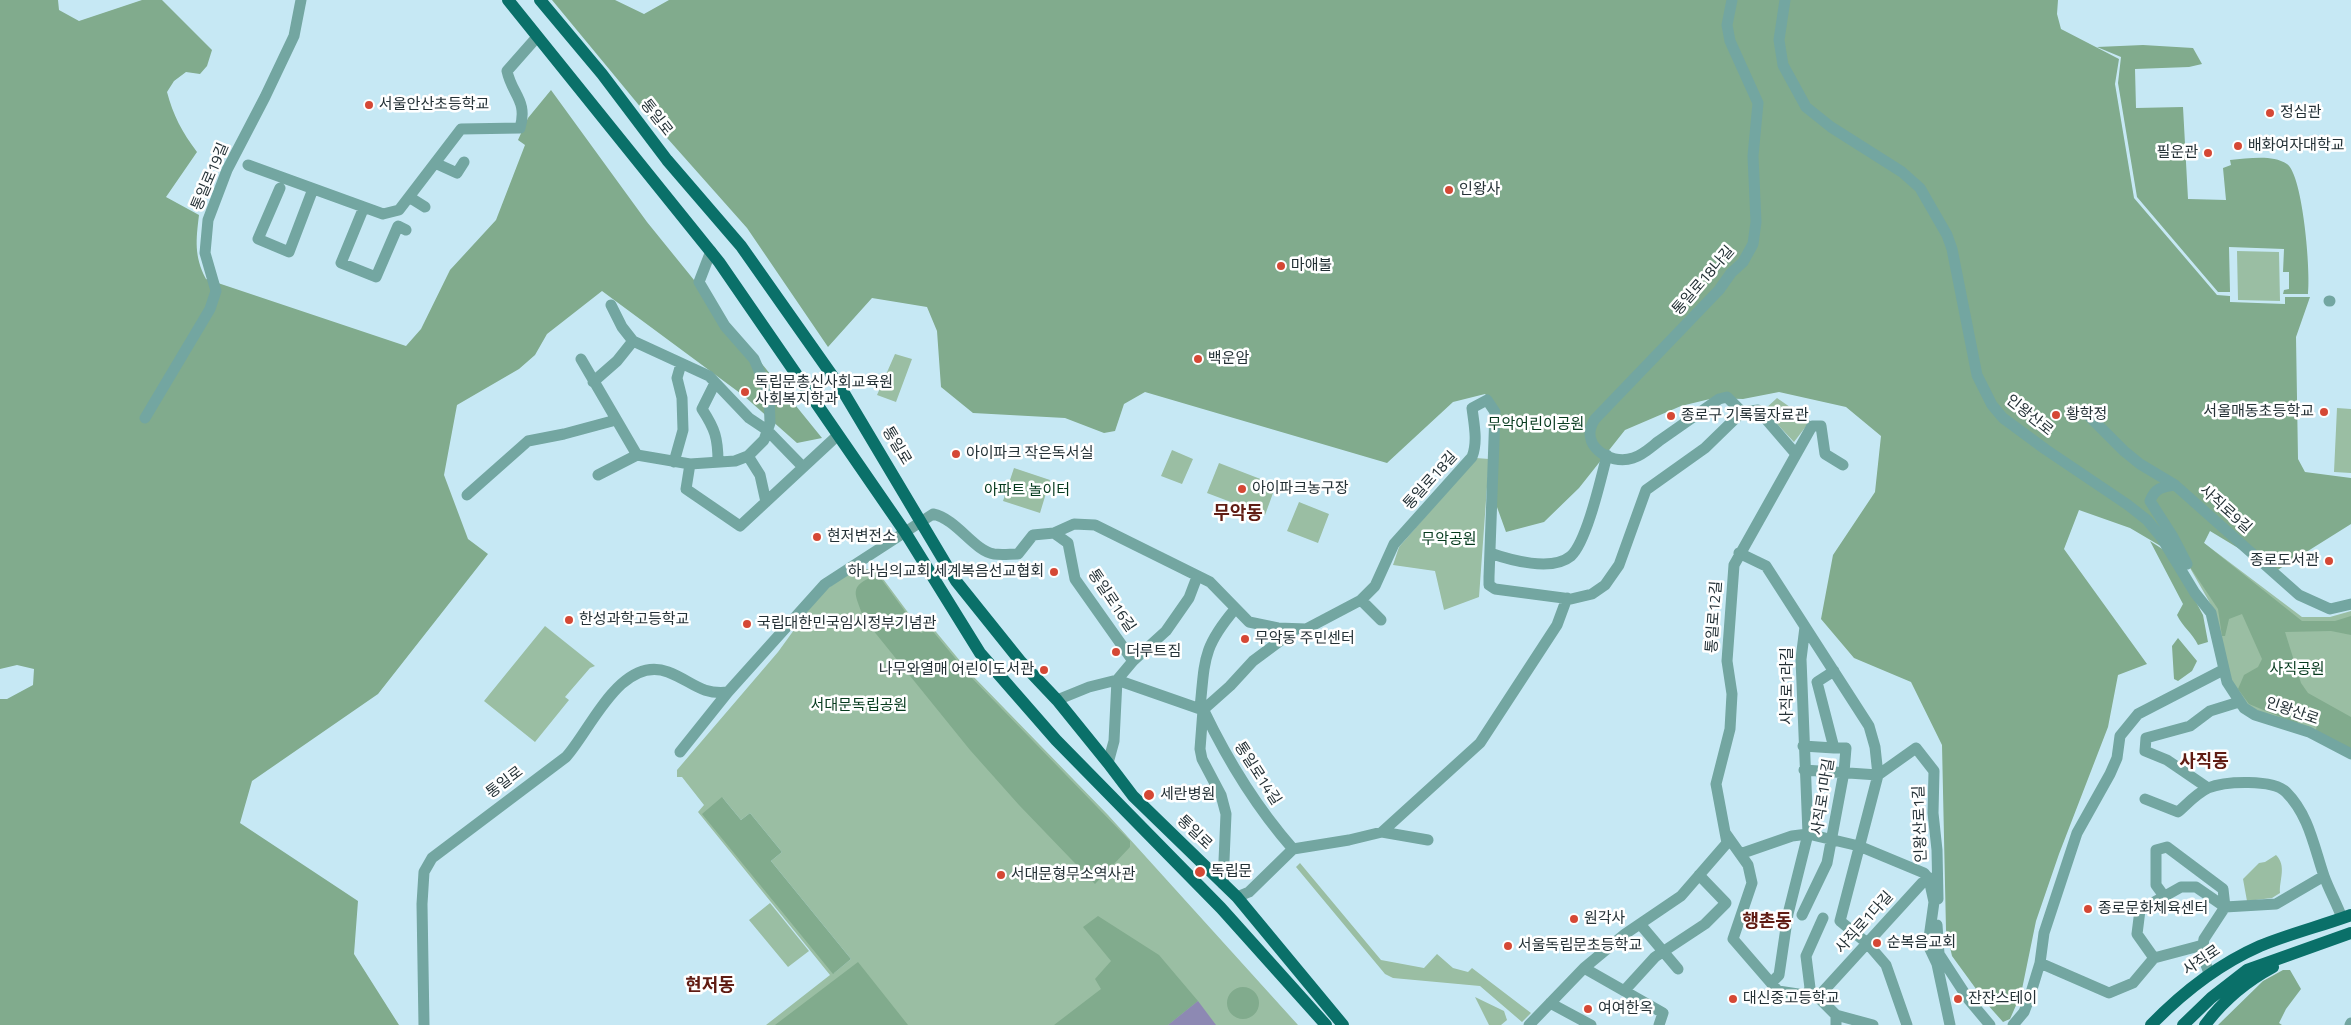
<!DOCTYPE html>
<meta charset="utf-8">
<style>
body{margin:0}
canvas{display:block;background:#c6e8f4}
</style>
<canvas width="2351" height="1025"></canvas>
<script>
const context = document.querySelector('canvas').getContext('2d');
context.lineJoin = 'round';
function fillPath(path, color) {
  context.fillStyle = color;
  context.fill(path, 'evenodd');
}
function stroke(path, color, width, dash) {
  context.strokeStyle = color;
  context.lineWidth = width;
  context.lineCap = dash ? 'butt' : 'round';
  context.setLineDash(dash || []);
  context.stroke(path);
}
function drawText(font, color, halo, rows, align = 'center') {
  context.font = font + ' "Titillium Web","Noto Sans KR",sans-serif';
  context.lineWidth = 5;
  context.setLineDash([]);
  context.textBaseline = 'middle';
  context.strokeStyle = halo;
  context.fillStyle = color;
  for (const [text, x, y, turn = 0] of rows) {
    context.save();
    context.translate(x, y);
    context.rotate((+turn || 0) * Math.PI / 180);
    context.textAlign = isNaN(turn) ? turn : align;
    if (halo) context.strokeText(text, 0, 0);
    context.fillText(text, 0, 0);
    context.restore();
  }
}
fillPath(new Path2D(`
 M2237,251l42,1 1,49 -42,-1z
 M895,354l17,5 -16,43 -19,-7z
 M1777,398l33,23 -16,21 -30,-32z
 M2337,408l14,1v64l-17,-1z
 M1172,450l21,9 -11,25 -21,-8z
 M1476,458l13,1 -10,138 -35,13 -9,-39 -42,-6 6,-18z
 M1219,463l57,22 -11,30 -58,-22z
 M1014,468l36,12 -10,33 -37,-12z
 M1299,502l30,12 -11,29 -31,-12z
 M2204,543l98,74h28l21,-6v142l-104,-47 -18,-28 -15,-68 -28,-49z
 M867,569l11,3 43,58 11,-3 38,46 138,142 190,210h-532l64,-50 -132,-163 6,-7 -22,-28h-5v-7l101,-118 42,-58 29,-21zM722,797l19,23 9,-7 32,39 -11,9 80,98 -17,14z
 M545,626l50,40 -5,2 -25,29 4,3 -34,42 -51,-41z
 M2276,855c11,11 3,25 4,38l-8,5 -25,3 -4,-22 16,-16 6,-1z
 M1300,863l81,97 43,8 13,-14 16,14 15,4 4,-4 59,45 -9,9 -42,-36 -87,-8 -8,-4 -89,-107z
 M770,903l39,48 -21,16 -39,-47z
 M1475,997l29,14 3,9 -6,5h-12z`), '#9abea3');
fillPath(new Path2D(`
 M0,0h58l1,10 20,11 63,-21h20l50,50 -5,16 -7,8 -14,-2 -12,9 -7,11c6,23 15,40 30,60l-31,45 33,18c-3,25 -5,41 7,64l200,67 15,-17 29,-59 46,-50 29,-75 -7,-5 10,-22 23,-28 96,132 175,216 -25,5 -53,-47 -142,-105 -55,43 -12,21 -16,14 -62,36 -13,70 24,64 20,15 -110,140 -126,87 -12,42 118,78 -4,53 45,71h-399v-326h7l26,-14 1,-16 -17,-4 -17,4z
 M552,0h63l29,14 25,-14h1389l-1,14 4,15 58,30 -4,25 19,114 83,97 13,1v6l55,2v-7h25l-14,40 2,122 7,13 46,6v46l-75,47 -66,-40 -6,12 98,78h33l16,-5v19l-20,-4 -46,1 16,51 7,10 43,24v34l-35,-21 1,-6 -16,-8 -4,8 -48,-20 -11,-15 6,-14 14,-8 4,-8 -20,-45 -13,5 -4,17h-3l-4,-27 -32,-48 -56,-33 -51,-18 -15,39 83,115 -29,11 -10,52 -49,127 -23,67 -15,73 -11,25 -7,3 -16,-18 -35,-48 -6,-26 -4,-185 -31,-63 -57,-24 -33,-39 12,-64 42,-63 6,-56 -35,-29 -67,-15 -36,7 -29,-1 -33,8 -56,24 -46,58 -35,34 -38,10 -13,-36 -1,-95 -7,-7 -32,8 -66,61 -242,-71 -21,12 -9,27 -11,2 -39,-15 -92,-5 -32,-26 -4,-56 -10,-24 -55,-9 -44,49 -81,-119 -95,-107z
 M2143,45l50,3 9,16 -13,3 -54,2 1,39 47,-1 5,92 38,1 -3,-32 8,-3 -1,-5c18,-1 41,-6 57,4 16,11 24,109 21,130h-25l1,-4 5,-1v-17h-6l1,-23 -55,-2 1,45h-12l-81,-95 -19,-114 3,-26 -24,-10z
 M2150,541l20,13 33,61 5,27 -10,3c-5,-11 -16,-19 -21,-30l6,-11z
 M876,575l3,1 42,57 10,-4 38,46 161,166v6l-35,37 -76,-79 -49,-55 -106,-131c-9,-26 -17,-32 12,-44z
 M2178,638l19,23 -5,10 -14,10 -4,-2 -2,-33z
 M722,797l19,23 9,-7 32,39 -11,9 80,98 -18,15 -131,-160z
 M1098,916l61,39 39,46 -30,24h-114l47,-36 -6,-10 16,-18 -28,-34z
 M858,962l50,63h-134h1z
 M2283,970h7l11,19 -15,20 -7,14 3,2h-64l45,-44z
 M1227 1003a16 16 0 1 1 32 0a16 16 0 1 1-32 0Z`), '#81ab8d');
fillPath(new Path2D(`
 M1198,1001l18,24h-48z`), '#8d89b3');
stroke(new Path2D(`
 M1732,0l-5,25 3,16 28,62 -5,53 3,66 -3,22 -10,18 -12,11 -12,17 -124,129c-17,25 14,47 38,39 10,-3 18,-11 26,-17 20,-14 40,-28 60,-42l8,-2 15,15
 M1785,0l-6,40 4,25 23,42 25,20 71,45 18,16 27,47 5,14 25,126 15,30 11,13 42,31 83,56 19,15 14,17 34,56 16,20 16,69 17,26 11,7 54,17 42,22
 M435,163l22,10 7,-11
 M248,165l135,49 16,-4 62,-81 59,-1c8,-28 -8,-33 -13,-57l30,-34
 M280,188l-22,51 31,13 24,-63
 M409,197l16,10
 M364,207l-23,56 35,14 22,-51 8,4
 M2329,301h1
 M611,305l11,22 11,14 76,35 40,42 18,12 35,36
 M581,359l56,96
 M593,382l24,-21 16,-20
 M715,383l-13,26c13,20 16,29 16,53
 M2087,414l37,37 16,13 35,21 124,110 31,14 21,-5
 M145,418l65,-109 6,-18 -11,-38 3,-33 19,-50 38,-73 29,-61 7,-36
 M748,456l12,19 6,27
 M674,462l9,-32 -1,-32 -5,-20 4,-14
 M690,464l-4,25 54,37 98,-91
 M598,475l39,-20 53,9 45,-3 13,-5 16,-16 6,-17 -1,-29 -15,-35 -29,-33 -26,-44 12,-31
 M2175,485c-13,2 -20,3 -25,16l23,36 14,27
 M467,495l61,-54 36,-7 52,-14
 M1054,533l14,10 7,36 58,82
 M1490,553c20,7 62,19 81,3 16,-15 30,-78 36,-101
 M1739,553l27,13 103,160 6,21 3,28 -38,146 27,22 19,22 21,60
 M1361,600l20,20
 M1057,700l32,-13 28,-7 16,-19 33,-30 23,-33 8,-21
 M1200,708c5,-48 2,-60 35,-99
 M1204,711c24,50 53,97 89,138
 M1803,746l31,2
 M680,752l48,-60
 M1108,763l6,-22 3,-61 86,30
 M1804,770l74,5
 M1878,775l38,-27 18,23 -1,42 4,37 1,49
 M2208,788l-41,-28 -22,-9 1,-13 44,-12 20,-15 29,-9
 M2145,799l33,13c9,-8 19,-19 30,-24 17,-7 65,-9 78,4 23,23 28,55 38,84 5,14 13,28 18,42
 M1382,832l98,-89 77,-118 10,-27
 M1726,834l22,31 4,18 -19,56 45,52 40,6 18,18v10
 M1740,854l52,-18 16,-2 51,12 65,27 5,6 5,23 -6,43 9,19 13,61
 M1223,884l3,-70 -5,-19 -19,-36 -2,-10 3,-39 27,-24 23,-25 43,-32
 M2164,896l-8,-11v-35l11,-3 56,42 2,18 51,-3 48,-28
 M1237,897l12,-5 44,-43 56,-9 33,-8 46,8
 M1802,915l25,-52 17,-91 2,-24h-12l-17,-66 17,-11
 M1640,924l38,45
 M1937,925l2,29 30,46 21,25
 M2154,958l-17,-24 3,-24 41,-23h15l29,20 -21,32 -1,6
 M2040,963l69,30 24,-10 21,-25 49,-13 2,17 4,11
 M1584,968l79,45 -4,12
 M1771,983l8,-8 9,-61 20,-80 -7,-175 4,-32
 M1624,991l31,-34 50,-33 21,-21 -27,-28
 M1807,995l3,-7 -4,-32 17,-38
 M1818,997l104,-114 13,-6
 M1550,1003l41,22
 M1836,1015l37,10
 M424,1025l-2,-121 2,-32 8,-14 134,-101c24,-26 55,-103 102,-85 24,9 32,23 60,20l97,-108 108,-70c24,5 41,37 61,40 8,1 16,0 24,0l15,-19 21,-2 20,-9 21,1 115,57 39,40 29,6 28,1 55,-29 14,-14 19,-42 78,-87c6,-15 2,-33 0,-49l15,-8 8,12 -6,165v8l6,4 76,10 21,-5 13,-9 14,-20 27,-75 59,-42 37,-36 16,-2 37,43
 M1529,1025l55,-57 41,-34 56,-38 46,-53 -11,-59 14,-55 2,-35 -5,-33 7,-96 78,-139h9l4,28 18,11
 M2013,1025l11,-13 5,-13 11,-36 4,-30 33,-100 33,-59 7,-16 3,-22 18,-22 85,-44
 M2350,1025l1,-2`), '#73a6a1', 11);
stroke(new Path2D(`
 M508,0l211,262 186,270 75,121 76,87 165,168 105,117
 M540,0l62,74 65,86 74,86 100,142 115,193 65,81 36,38 51,63 25,33 104,101 106,128
 M2151,1025c32,-33 66,-60 109,-79 29,-12 61,-20 91,-31
 M2183,1025l28,-27 36,-28 104,-37
 M2205,1025c18,-24 42,-44 68,-58`), '#0a7069', 12);
for (const [x, y, r, color] of [
 [369,105,5,"#d54835"],
 [2270,113,5,"#d54835"],
 [2238,146,5,"#d54835"],
 [2208,153,5,"#d54835"],
 [1449,190,5,"#d54835"],
 [1281,266,5,"#d54835"],
 [1198,359,5,"#d54835"],
 [745,392,5,"#d54835"],
 [2324,412,5,"#d54835"],
 [2056,415,5,"#d54835"],
 [1671,416,5,"#d54835"],
 [956,454,5,"#d54835"],
 [1242,489,5,"#d54835"],
 [817,537,5,"#d54835"],
 [2329,561,5,"#d54835"],
 [1054,572,5,"#d54835"],
 [569,620,5,"#d54835"],
 [747,624,5,"#d54835"],
 [1245,639,5,"#d54835"],
 [1116,652,5,"#d54835"],
 [1044,670,5,"#d54835"],
 [1149,795,6,"#d54835"],
 [1200,872,6,"#d54835"],
 [1001,875,5,"#d54835"],
 [2088,909,5,"#d54835"],
 [1574,919,5,"#d54835"],
 [1877,943,5,"#d54835"],
 [1508,946,5,"#d54835"],
 [1733,999,5,"#d54835"],
 [1958,999,5,"#d54835"],
 [1588,1009,5,"#d54835"]
]) {
  const dot = new Path2D();
  dot.arc(x, y, r, 0, 2 * Math.PI);
  context.fillStyle = color;
  context.fill(dot);
  stroke(dot, '#fff', 2);
}
drawText('15px', '#243136', '#fff', [
 ["서울안산초등학교",379,105],
 ["정심관",2280,113],
 ["배화여자대학교",2248,146],
 ["필운관",2198,153,"right"],
 ["인왕사",1459,190],
 ["마애불",1291,266],
 ["백운암",1208,359],
 ["독립문총신사회교육원",755,383],
 ["사회복지학과",755,400],
 ["서울매동초등학교",2314,412,"right"],
 ["황학정",2066,415],
 ["종로구 기록물자료관",1681,416],
 ["아이파크 작은독서실",966,454],
 ["아이파크농구장",1252,489],
 ["현저변전소",827,537],
 ["종로도서관",2319,561,"right"],
 ["하나님의교회 세계복음선교협회",1044,572,"right"],
 ["한성과학고등학교",579,620],
 ["국립대한민국임시정부기념관",757,624],
 ["무악동 주민센터",1255,639],
 ["더루트짐",1126,652],
 ["나무와열매 어린이도서관",1034,670,"right"],
 ["세란병원",1160,795],
 ["독립문",1211,872],
 ["서대문형무소역사관",1011,875],
 ["종로문화체육센터",2098,909],
 ["원각사",1584,919],
 ["순복음교회",1887,943],
 ["서울독립문초등학교",1518,946],
 ["대신중고등학교",1743,999],
 ["잔잔스테이",1968,999],
 ["여여한옥",1598,1009]
], 'left');
drawText('15px', '#243136', '#fff', [
 ["통일로",656,118,52],
 ["통일로19길",211,177,-67],
 ["통일로18나길",1704,281,-49],
 ["인왕산로",2029,416,39],
 ["통일로",896,446,59],
 ["통일로18길",1431,481,-48],
 ["사직로9길",2225,510,42],
 ["통일로16길",1111,601,56],
 ["통일로12길",1715,617,-86],
 ["사직로1라길",1788,686,-90],
 ["인왕산로",2292,712,19],
 ["통일로14길",1257,774,57],
 ["통일로",505,783,-37],
 ["사직로1마길",1824,797,-81],
 ["인왕산로1길",1921,824,-92],
 ["통일로",1194,833,44],
 ["사직로1다길",1865,923,-48],
 ["사직로",2202,961,-34]
]);
drawText('15px', '#053a1d', '#fff', [
 ["무악어린이공원",1536,425],
 ["아파트 놀이터",1027,491],
 ["무악공원",1449,540],
 ["사직공원",2297,670],
 ["서대문독립공원",859,706]
]);
drawText('bold 18px', '#601c13', '#fff', [
 ["무악동",1238,515],
 ["사직동",2204,763],
 ["행촌동",1767,923],
 ["현저동",710,987]
]);
</script>
